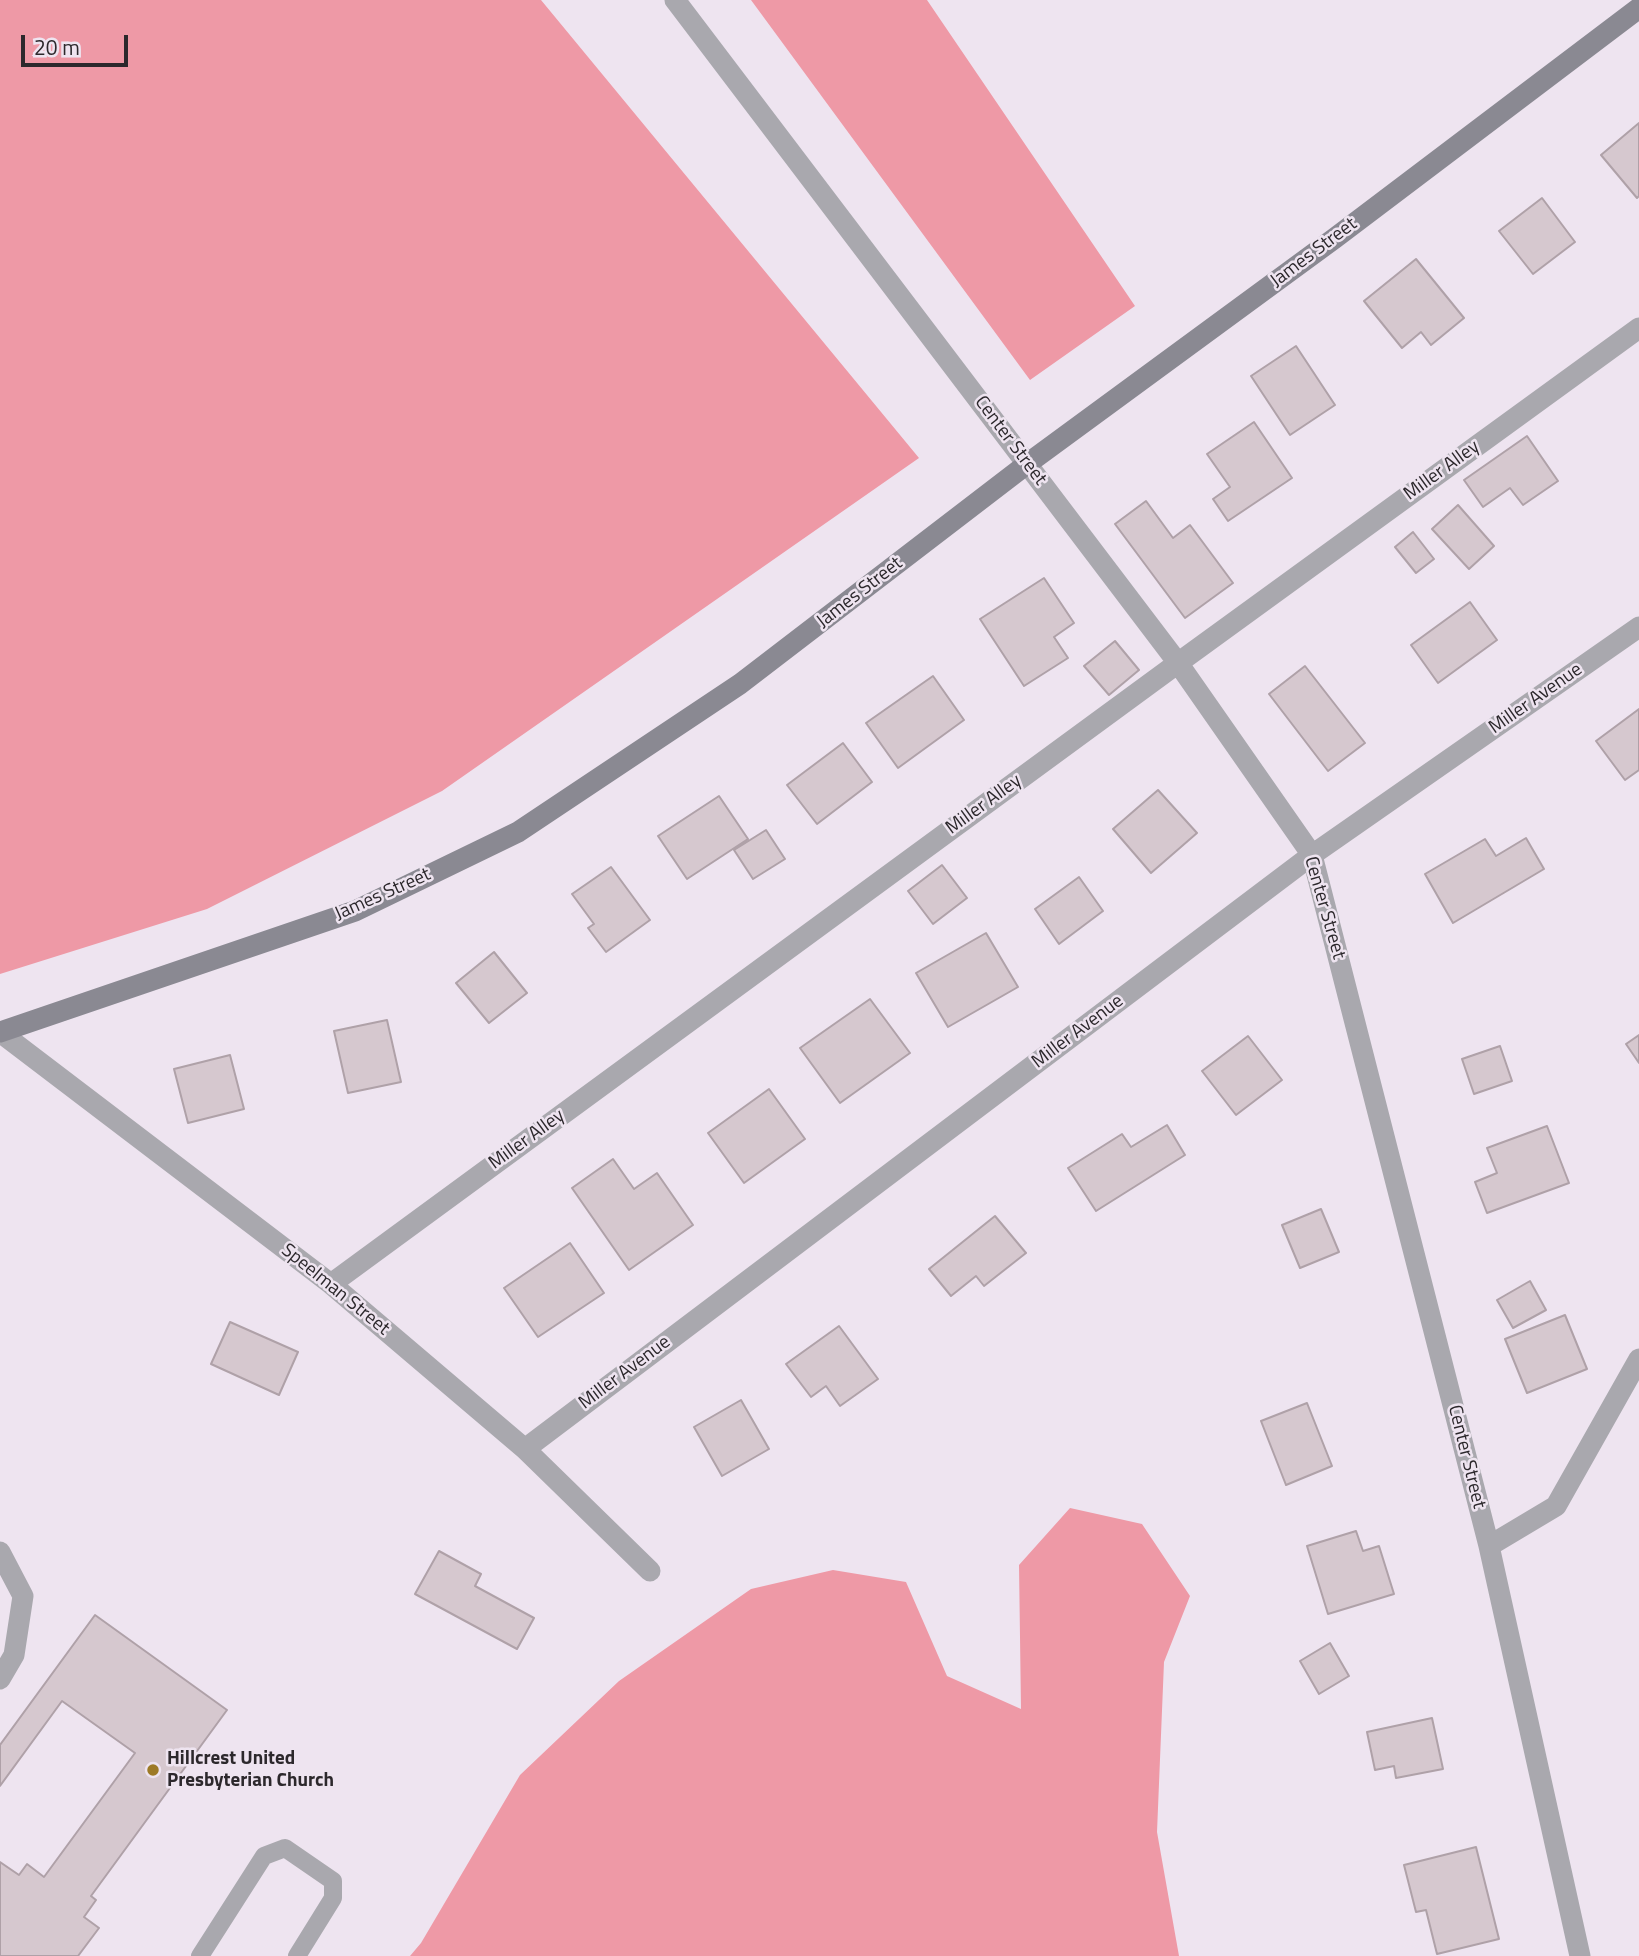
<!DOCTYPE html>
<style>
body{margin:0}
#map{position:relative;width:1639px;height:1956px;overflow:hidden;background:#eee4f0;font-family:"Titillium Web",sans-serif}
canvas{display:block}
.scale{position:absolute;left:21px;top:35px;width:107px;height:32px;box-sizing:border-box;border:4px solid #2c282c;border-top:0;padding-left:9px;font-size:21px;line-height:24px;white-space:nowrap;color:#2c282c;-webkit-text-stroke:5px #eee4f0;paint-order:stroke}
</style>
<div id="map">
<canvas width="1639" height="1956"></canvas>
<div class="scale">20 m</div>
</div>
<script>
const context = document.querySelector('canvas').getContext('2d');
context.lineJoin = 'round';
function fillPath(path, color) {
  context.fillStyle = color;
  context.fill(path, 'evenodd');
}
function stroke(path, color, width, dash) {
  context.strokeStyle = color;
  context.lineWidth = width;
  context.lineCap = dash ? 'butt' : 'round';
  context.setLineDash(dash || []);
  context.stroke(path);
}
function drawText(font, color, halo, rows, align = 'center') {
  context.font = font + ' "Titillium Web",sans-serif';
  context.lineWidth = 5;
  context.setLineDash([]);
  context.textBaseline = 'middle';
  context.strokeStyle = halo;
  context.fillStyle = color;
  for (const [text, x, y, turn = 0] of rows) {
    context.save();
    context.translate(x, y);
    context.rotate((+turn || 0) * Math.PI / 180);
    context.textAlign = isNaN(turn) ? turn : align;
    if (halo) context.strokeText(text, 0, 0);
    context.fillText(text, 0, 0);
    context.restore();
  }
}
fillPath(new Path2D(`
 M0,0h541l378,458 -477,333 -235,118 -207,65z
 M751,0h176l208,306 -105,74z
 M1070,1508l72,16 48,72 -26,66 -7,170 22,124h-769l11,-13 99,-168 99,-94 132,-92 82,-19 73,12 41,94 74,33 -2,-144z`), '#ee99a6');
const building = new Path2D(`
 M1639,123v73l-2,2 -36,-43z
 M1542,198l33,44 -42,32 -34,-43z
 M1416,259l48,59 -33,27 -10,-13 -19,16 -38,-47z
 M1296,346l39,59 -45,30 -39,-59z
 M1254,422l38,56 -64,43 -15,-22 17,-12 -23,-33z
 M1527,436l31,45 -35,24 -13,-17 -27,19 -19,-27z
 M1146,501l27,37 17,-13 43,58 -48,35 -70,-94z
 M1458,505l36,41 -25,23 -37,-40z
 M1413,532l21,27 -18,14 -21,-26z
 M1044,578l30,45 -20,14 14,21 -44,28 -44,-67z
 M1470,602l27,38 -59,43 -27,-38z
 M1115,641l24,29 -30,25 -25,-29z
 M1305,666l60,77 -37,28 -59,-77z
 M933,676l31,44 -66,48 -32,-45z
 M1639,709v61l-14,10 -29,-39z
 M843,743l29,39 -55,42 -30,-39z
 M1158,790l39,43 -46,40 -38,-44z
 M719,796l29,43 -61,40 -29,-43z
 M766,830l19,29 -32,20 -19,-29z
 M1526,838l18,31 -91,54 -28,-49 60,-35 11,17z
 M942,865l25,33 -34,26 -25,-33z
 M611,867l39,53 -44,32 -18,-24 6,-4 -22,-30z
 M1079,877l24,34 -44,33 -24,-35z
 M986,933l32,54 -70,40 -32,-54z
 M494,952l33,41 -38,30 -33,-40z
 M870,999l40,54 -70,50 -40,-55z
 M387,1020l14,62 -53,11 -14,-62z
 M1639,1035v28l-13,-19z
 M1248,1036l34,44 -46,35 -34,-44z
 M1500,1046l12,35 -38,13 -12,-35z
 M230,1055l14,54 -56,14 -14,-54z
 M769,1089l36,50 -61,44 -36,-50z
 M1167,1125l18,30 -89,56 -28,-43 54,-34 9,13z
 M1547,1126l22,57 -82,30 -12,-31 22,-9 -10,-25z
 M613,1159l21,30 23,-16 36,52 -64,45 -57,-82z
 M1321,1209l18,43 -39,16 -18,-43z
 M995,1216l31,37 -42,33 -8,-10 -25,20 -22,-27z
 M570,1243l34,50 -66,44 -34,-49z
 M1530,1281l16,29 -33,18 -16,-28z
 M1565,1315l22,54 -60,24 -22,-54z
 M230,1322l68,30 -19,43 -68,-31z
 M839,1326l39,53 -38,27 -14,-20 -15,11 -25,-33z
 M741,1400l28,49 -47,27 -28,-49z
 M1307,1403l25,63 -46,19 -25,-64z
 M1356,1531l7,20 16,-5 15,48 -66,20 -21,-68z
 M439,1551l42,23 -6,12 59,32 -17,31 -102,-55z
 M95,1615l132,95 -136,186 5,4 -12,17 15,11 -21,28h-78v-94l19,13 8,-11 17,13 91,-124 -73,-52 -62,85v-41z
 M1330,1643l19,33 -30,18 -19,-33z
 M1432,1718l11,51 -47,9 -2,-12 -19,4 -8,-38z
 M1476,1847l23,92 -62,15 -11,-44 -10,2 -12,-47z`);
fillPath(building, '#d6c8cf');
stroke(building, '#afa1a8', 2);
stroke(new Path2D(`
 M200,1956l64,-100 21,-8 48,33v17l-36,58`), '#a9a8ae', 18);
stroke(new Path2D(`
 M675,0l503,663 134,192 177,691 91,410
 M0,1032l331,252 194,165 125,122
 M331,1284l847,-621 461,-335
 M525,1449l787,-594 327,-228
 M1489,1546l67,-40 83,-147
 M0,1552l23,44 -9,59 -14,24`), '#a9a8ae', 21);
stroke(new Path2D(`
 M0,1032l355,-121 163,-79 222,-148 287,-220 308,-226 304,-230`), '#8a8992', 21);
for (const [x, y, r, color] of [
 [153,1770,7,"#9d7a26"]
]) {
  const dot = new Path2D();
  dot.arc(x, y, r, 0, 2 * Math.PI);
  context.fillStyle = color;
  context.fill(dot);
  stroke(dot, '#eee4f0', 2.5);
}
drawText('19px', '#2c282c', '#eee4f0', [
 ["James Street",1314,253,-37],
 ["Center Street",1010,441,53],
 ["Miller Alley",1442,471,-36],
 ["James Street",860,593,-38],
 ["Miller Avenue",1536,699,-35],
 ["Miller Alley",984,805,-36],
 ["James Street",383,895,-24],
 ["Center Street",1324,908,74],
 ["Miller Avenue",1078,1032,-37],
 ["Miller Alley",527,1140,-36],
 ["Speelman Street",335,1290,39],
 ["Miller Avenue",625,1373,-37],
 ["Center Street",1466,1457,76]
]);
drawText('bold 19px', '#2c282c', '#eee4f0', [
 ["Hillcrest United",167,1759],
 ["Presbyterian Church",167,1781]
], 'left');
</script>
